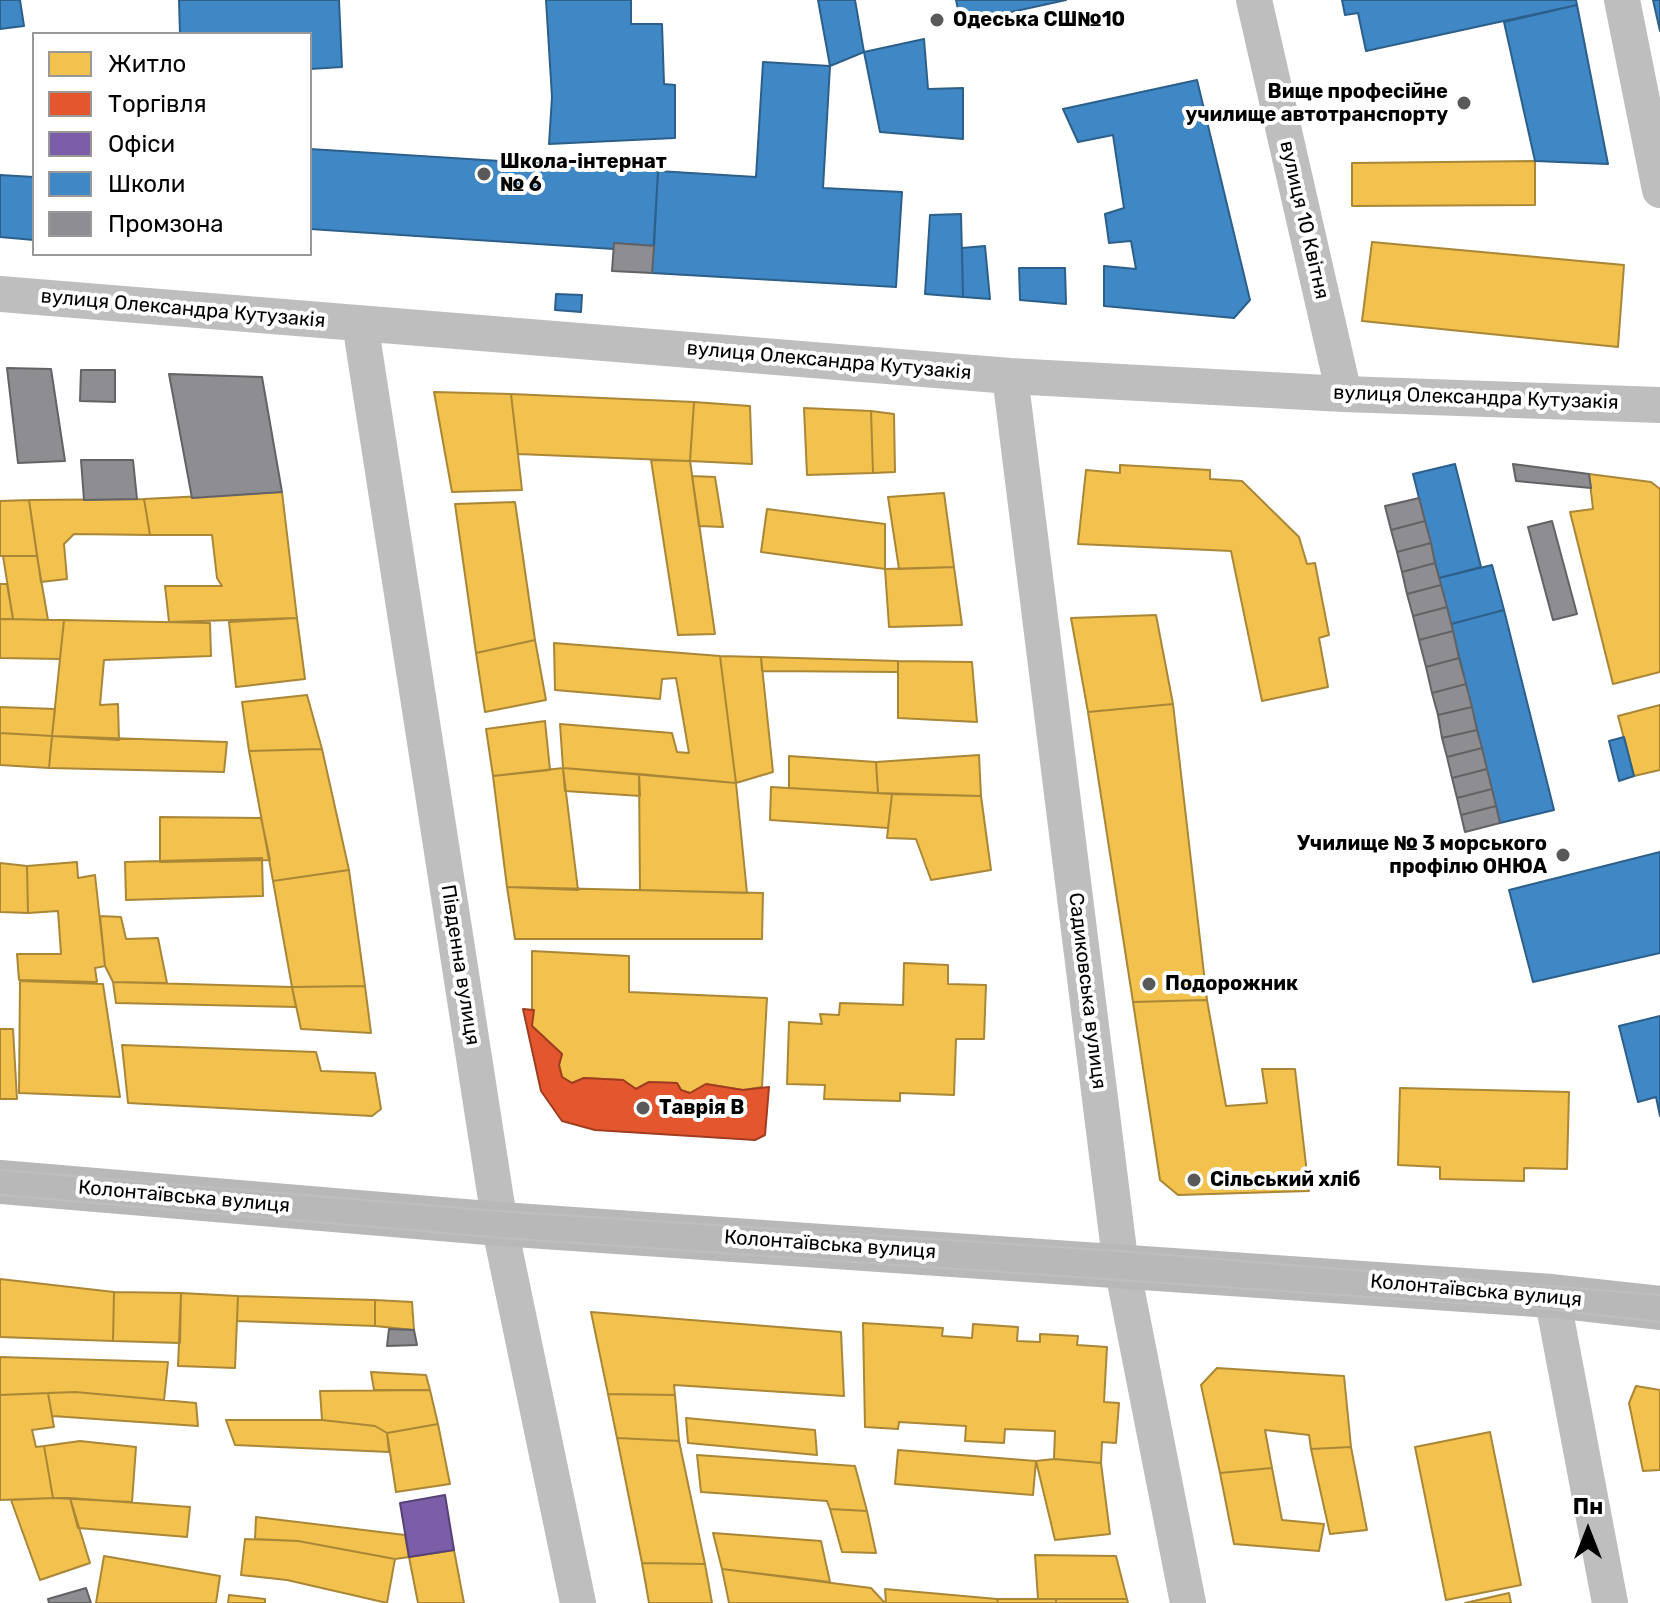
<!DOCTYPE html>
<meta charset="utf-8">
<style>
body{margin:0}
#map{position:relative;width:1660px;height:1603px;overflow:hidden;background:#fff;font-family:Rubik,sans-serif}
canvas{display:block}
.legend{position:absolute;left:32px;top:32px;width:280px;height:224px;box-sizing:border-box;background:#fff;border:2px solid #999;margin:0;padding:10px 14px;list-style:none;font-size:24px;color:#000}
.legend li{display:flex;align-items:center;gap:16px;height:40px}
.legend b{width:40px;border:2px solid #999}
.north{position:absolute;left:1548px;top:1491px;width:80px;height:80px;-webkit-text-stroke:6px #fff;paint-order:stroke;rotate:0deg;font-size:22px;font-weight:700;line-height:32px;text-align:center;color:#000}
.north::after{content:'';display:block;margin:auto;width:28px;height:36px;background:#000;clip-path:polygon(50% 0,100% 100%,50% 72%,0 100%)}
</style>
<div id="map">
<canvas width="1660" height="1603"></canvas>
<ul class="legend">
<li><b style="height:22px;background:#f2c14e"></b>Житло</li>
<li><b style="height:22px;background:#e4572e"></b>Торгівля</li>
<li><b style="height:22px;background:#7b5ea7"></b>Офіси</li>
<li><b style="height:22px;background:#3f88c5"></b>Школи</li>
<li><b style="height:22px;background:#8d8d92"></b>Промзона</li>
</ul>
<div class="north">Пн</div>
</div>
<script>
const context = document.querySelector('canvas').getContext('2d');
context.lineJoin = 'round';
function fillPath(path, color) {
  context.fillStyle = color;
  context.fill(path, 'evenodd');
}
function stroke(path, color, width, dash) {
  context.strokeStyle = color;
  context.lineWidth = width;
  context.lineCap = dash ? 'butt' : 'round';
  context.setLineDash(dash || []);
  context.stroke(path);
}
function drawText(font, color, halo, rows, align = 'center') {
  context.font = font + ' Rubik,sans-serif';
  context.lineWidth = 8;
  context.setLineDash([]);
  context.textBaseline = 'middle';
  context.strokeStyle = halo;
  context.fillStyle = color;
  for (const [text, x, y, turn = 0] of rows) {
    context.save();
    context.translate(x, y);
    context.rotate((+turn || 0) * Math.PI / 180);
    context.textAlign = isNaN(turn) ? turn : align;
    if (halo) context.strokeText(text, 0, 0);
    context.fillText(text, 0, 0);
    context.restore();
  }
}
const homes = new Path2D(`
 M1535,161v44l-183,1v-43z
 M1372,242l252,23 -6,82 -256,-26z
 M434,392l77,2 11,96 -70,2z
 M511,394l183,8 -4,59 -172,-7z
 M694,402l56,4 2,58 -62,-3z
 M804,408l67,3 2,62 -66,2z
 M871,411l23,3 1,58 -22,1z
 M651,460l39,1 25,173 -37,1z
 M1120,465l90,5v9l32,2 57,56 8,27 8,-1 14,72 -10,3 9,49 -66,14 -31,-150 -153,-7 8,-74 34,3z
 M1589,474l62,8 9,7v183l-47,12 -43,-172 23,-3z
 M692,476l23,1 8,50 -24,-1z
 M282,492l15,126 -128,4 -4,-36h57l-5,-8 -5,-43h-62l-6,-36z
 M944,493l10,74 -55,2 -11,-72z
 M144,499l6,36 -76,-1 -10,10 3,35 -26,3 -12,-82z
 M29,500l8,56h-37v-55z
 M515,502l20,138 -59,13 -21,-149z
 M767,509l118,15v45l-124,-17z
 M3,556h34l11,64 -35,-1z
 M954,567l8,58 -73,2 -4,-58z
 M0,584h7l6,35h-13z
 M1156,615l17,89 -85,8 -17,-94z
 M297,618l8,61 -69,8 -7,-65z
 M0,619l64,1 -4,39 -60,-1z
 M64,620l146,3 1,33 -107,4 -4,45 18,-1 1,36 -67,-4z
 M535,640l11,60 -61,12 -9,-59z
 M554,643l166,13 16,127 -173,-15 -3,-44 112,9 5,19 12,1 -13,-75 -14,1 -2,20 -105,-9z
 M720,656l41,1 12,115 -37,11z
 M761,657l137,4v11l-136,-1z
 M898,661l74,1 5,60 -79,-4z
 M307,695l15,54 -73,2 -7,-49z
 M1173,704l34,296 -74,2 -45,-290z
 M1660,705v65l-26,6 -16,-60z
 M0,707l55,2 -3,27 -52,-3z
 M545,721l5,49 -57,6 -7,-47z
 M0,733l52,3 -3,32 -49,-3z
 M52,736l175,6 -3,30 -175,-4z
 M322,749l27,121 -76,11 -24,-130z
 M979,755l2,41 -103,-3 -2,-31z
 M789,756l87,6 2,31 -89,-5z
 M563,768l15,122 -71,-3 -14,-111z
 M563,768l76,6 1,22 -75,-5z
 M639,774l97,9 11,110 -107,-3z
 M771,787l121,7 -4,34 -118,-8z
 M892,794l89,2 10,74 -60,10 -15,-41 -29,-1z
 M160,817l101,1 9,42 -110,2z
 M262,858l1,38 -137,4 -1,-38z
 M77,862l1,16 17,-3 10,91 -10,2 2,14 -78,-2 -2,-26h44l-3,-43 -30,2 -1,-47z
 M0,863l27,3 1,47 -28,-1z
 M349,870l16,116 -73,1 -19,-106z
 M507,887l256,6 -1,46h-247z
 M100,916l21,1 5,22 32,-1 9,45 -54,-1 -8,-16z
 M532,951l97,5v36l138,6 -5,89 -19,3 -37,-6 -16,9 -9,-3 -4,-7 -28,-1 -13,7 -13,-9 -39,-2 -12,5 -10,-6 -3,-12 3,-11 -30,-28z
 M904,963l44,2v19l38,1 -2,54h-28l-2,56 -54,-2v8l-76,-2 1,-14 -38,-1 2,-62 33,2 -2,-10 19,1 1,-12 63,2z
 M20,981l83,3 17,113 -101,-4z
 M113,982l179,5 4,20 -180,-4z
 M365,986l6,47 -70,-4 -9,-42z
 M1207,1000l19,106 41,-3 -5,-34h33l14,122 -131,4 -18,-15 -27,-178z
 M0,1029h13l4,70h-17z
 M122,1045l194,7 5,19 54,2 6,36 -9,7 -244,-13z
 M1400,1088l169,4 -2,77 -43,-1v13l-84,-2v-12l-42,-2z
 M0,1279l114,13 -1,49 -113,-4z
 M114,1292l67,1 -1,50 -67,-2z
 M181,1293l57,3 -3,72 -57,-2z
 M238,1296l137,4v26l-138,-5z
 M375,1300l37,2 2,28 -39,-4z
 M591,1312l250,20 3,64 -170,-11 1,10 -67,-1z
 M863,1323l80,5 -1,8 30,2 1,-14 45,3 -1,14 23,1v-8l38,2 -1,9 30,2 -3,55 15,1 -3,40 -14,-1 -1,21 -47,-4 1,-28 -50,-2 -1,14 -39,-2 1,-15 -67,-4 -1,7 -33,-2z
 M0,1357l168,5 -4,38 -89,-8 -75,3z
 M1217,1368l127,8 7,71 -40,2 -2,-14 -44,-5 7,38 -52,5 -19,-88z
 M371,1372l55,3 4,15h-56z
 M1636,1386l24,4v80l-17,1 -14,-68z
 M430,1390l8,34 -51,9 -12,-7 -53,-6 -2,-29z
 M75,1392l121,11 2,23 -146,-10 -4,-23z
 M48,1393l6,34 -22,3 4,17 8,-1 9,52 -53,2v-105z
 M608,1394l67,1 4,46 -62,-3z
 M686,1418l129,12 2,25 -129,-12z
 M226,1420h96l53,6 12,7 2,19 -154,-7z
 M438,1424l12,60 -54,8 -9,-59z
 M1490,1432l31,153 -75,15 -31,-153z
 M617,1438l62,3 26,123 -63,-1z
 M80,1441l56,6 -4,55 -79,-4 -9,-52z
 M1351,1447l16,83 -37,4 -19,-85z
 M898,1450l138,11 -3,34 -138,-11z
 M697,1455l158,11 12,45 -37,-2 -3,-8 -126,-9z
 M1054,1459l47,4 9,71 -55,6 -19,-79z
 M1272,1468l10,52 42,4 -5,27 -85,-7 -14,-71z
 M53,1498h17l20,65 -50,17 -29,-80z
 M70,1498l120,9 -3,30 -109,-9z
 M830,1509l37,2 9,42 -34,-1z
 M256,1517l149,18 4,22 -14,2 -97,-18 -43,-2z
 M713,1533l108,8 9,41 -108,-13z
 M245,1539l53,2 97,18 -8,44 -100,-23 -46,-5z
 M454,1550l10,53h-46l-9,-46z
 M1035,1555l81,1 11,43h-89z
 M104,1556l116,20 -4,27h-120z
 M642,1563l63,1 7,39h-63z
 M722,1569l149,19 14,15h-156z
 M885,1589l112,10 1,4h-112z
 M1509,1593l2,10h-46z
 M229,1595l36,4v4h-37z
 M997,1599h59v4h-58z
 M1056,1599h71l1,4h-72z`);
fillPath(homes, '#f2c14e');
stroke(homes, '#a98737', 2);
const shops = new Path2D(`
 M523,1009l11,1 -2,16 30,28 -3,11 3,12 10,6 12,-5 39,2 13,9 13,-7 28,1 4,7 9,3 16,-9 37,6 26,-3 -4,48 -10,5 -160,-10 -33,-9 -21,-30z`);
fillPath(shops, '#e4572e');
stroke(shops, '#a03d20', 2);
const offices = new Path2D(`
 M445,1495l9,55 -45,7 -9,-54z`);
fillPath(offices, '#7b5ea7');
stroke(offices, '#564275', 2);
const schools = new Path2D(`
 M0,0h20l4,26 -24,3z
 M179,0h160l3,67 -32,2v-35h-130z
 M546,0h85v24h31l2,60 11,1v53l-126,6 3,-47z
 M818,0h37l9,52 -34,14z
 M956,0h110l-105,23z
 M1342,0h234l1,5 -211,46 -8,-38 -13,2z
 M1653,0h7v31z
 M1577,5l31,159 -73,-3 -31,-139z
 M924,39l4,50 35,-1v51l-83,-7 -16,-80z
 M763,62l67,4 -7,122 79,4 -6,95 -244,-14 6,-102 98,6z
 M1197,80l53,220 -16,18 -130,-12v-40l32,3 -5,-28 -22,2 -4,-29 19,-6 -11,-73 -35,7 -15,-33z
 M310,149l348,22 -4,75 -40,-3v6l-304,-20z
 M0,175l34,2v63l-34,-3z
 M961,214l2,83 -38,-3 5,-79z
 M985,246l5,53 -27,-2 -1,-49z
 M1019,268h46l1,36 -46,-4z
 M556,294l26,1 -1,17 -26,-2z
 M1455,464l26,103 -42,11 -26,-104z
 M1492,565l12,45 -53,14 -12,-46z
 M1504,610l50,200 -54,13 -49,-199z
 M1624,737l10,39 -15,5 -10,-40z
 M1660,852v101l-127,29 -24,-92z
 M1660,1016v100l-4,-19 -18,5 -19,-76z`);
fillPath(schools, '#3f88c5');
stroke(schools, '#2c5f8a', 2);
const industry = new Path2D(`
 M614,243l40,3 -2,27 -40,-2z
 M7,368l44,1 14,92 -47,2z
 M81,370h34v32l-35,-1z
 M169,374l93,3 20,115 -90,6z
 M81,460h52l4,39 -53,1z
 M1513,464l76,10 2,14 -75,-7z
 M1419,498l6,23 -34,9 -6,-24z
 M1425,521l6,22 -34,9 -6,-22z
 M1552,521l25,93 -24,6 -25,-93z
 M1431,543l4,20 -33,9 -5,-20z
 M1435,563l6,22 -34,9 -5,-22z
 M1441,585l6,22 -34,9 -6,-22z
 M1447,607l6,24 -34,9 -6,-24z
 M1453,631l6,27 -33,9 -7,-27z
 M1459,658l7,26 -34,9 -6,-26z
 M1466,684l6,23 -34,8 -6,-22z
 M1472,707l5,23 -35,8 -4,-23z
 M1477,730l5,18 -35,9 -5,-19z
 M1482,748l5,21 -35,9 -5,-21z
 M1487,769l5,20 -35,9 -5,-20z
 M1492,789l4,17 -35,9 -4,-17z
 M1496,806l4,17 -35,9 -4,-17z
 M389,1329l25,1 3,15 -30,1z
 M86,1588l5,15h-42l-1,-4z`);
fillPath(industry, '#8d8d92');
stroke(industry, '#636366', 2);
stroke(new Path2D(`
 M1254,0l90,394
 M1622,0l38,190
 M0,294l1010,82 334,18 316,11
 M360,323l142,915 76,365
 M1010,376l109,875 69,352
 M1552,1296l58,307`), '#bebebe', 36);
stroke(new Path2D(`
 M0,1182l500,42 1052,72 108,12`), '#b8b8b8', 44);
stroke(new Path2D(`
 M0,1170l499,41 620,40 541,44
 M0,1195l502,43 1043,71 115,13`), '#bebebe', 2);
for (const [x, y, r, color] of [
 [937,20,8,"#595959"],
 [1464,103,8,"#595959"],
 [484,174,8,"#595959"],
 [1563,855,8,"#595959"],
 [1149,984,8,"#595959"],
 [643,1108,8,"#595959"],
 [1194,1180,8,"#595959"]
]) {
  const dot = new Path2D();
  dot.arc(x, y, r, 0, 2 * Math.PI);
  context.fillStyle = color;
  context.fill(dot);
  stroke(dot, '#fff', 3);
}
drawText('bold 20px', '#000', '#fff', [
 ["Одеська СШ№10",953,20],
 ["Вище професійне",1448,92,"right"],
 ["училище автотранспорту",1448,115,"right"],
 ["Школа-інтернат",500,162],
 ["№ 6",500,185],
 ["Училище № 3 морського",1547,844,"right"],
 ["профілю ОНЮА",1547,867,"right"],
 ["Подорожник",1165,984],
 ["Таврія В",659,1108],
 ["Сільський хліб",1210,1180]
], 'left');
drawText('20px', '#000', '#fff', [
 ["вулиця 10 Квітня",1304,220,77],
 ["вулиця Олександра Кутузакія",183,309,5],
 ["вулиця Олександра Кутузакія",829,361,5],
 ["вулиця Олександра Кутузакія",1476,398,2],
 ["Південна вулиця",460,965,81],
 ["Садиковська вулиця",1087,991,83],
 ["Колонтаївська вулиця",184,1197,5],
 ["Колонтаївська вулиця",830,1245,4],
 ["Колонтаївська вулиця",1476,1291,5]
]);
</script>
